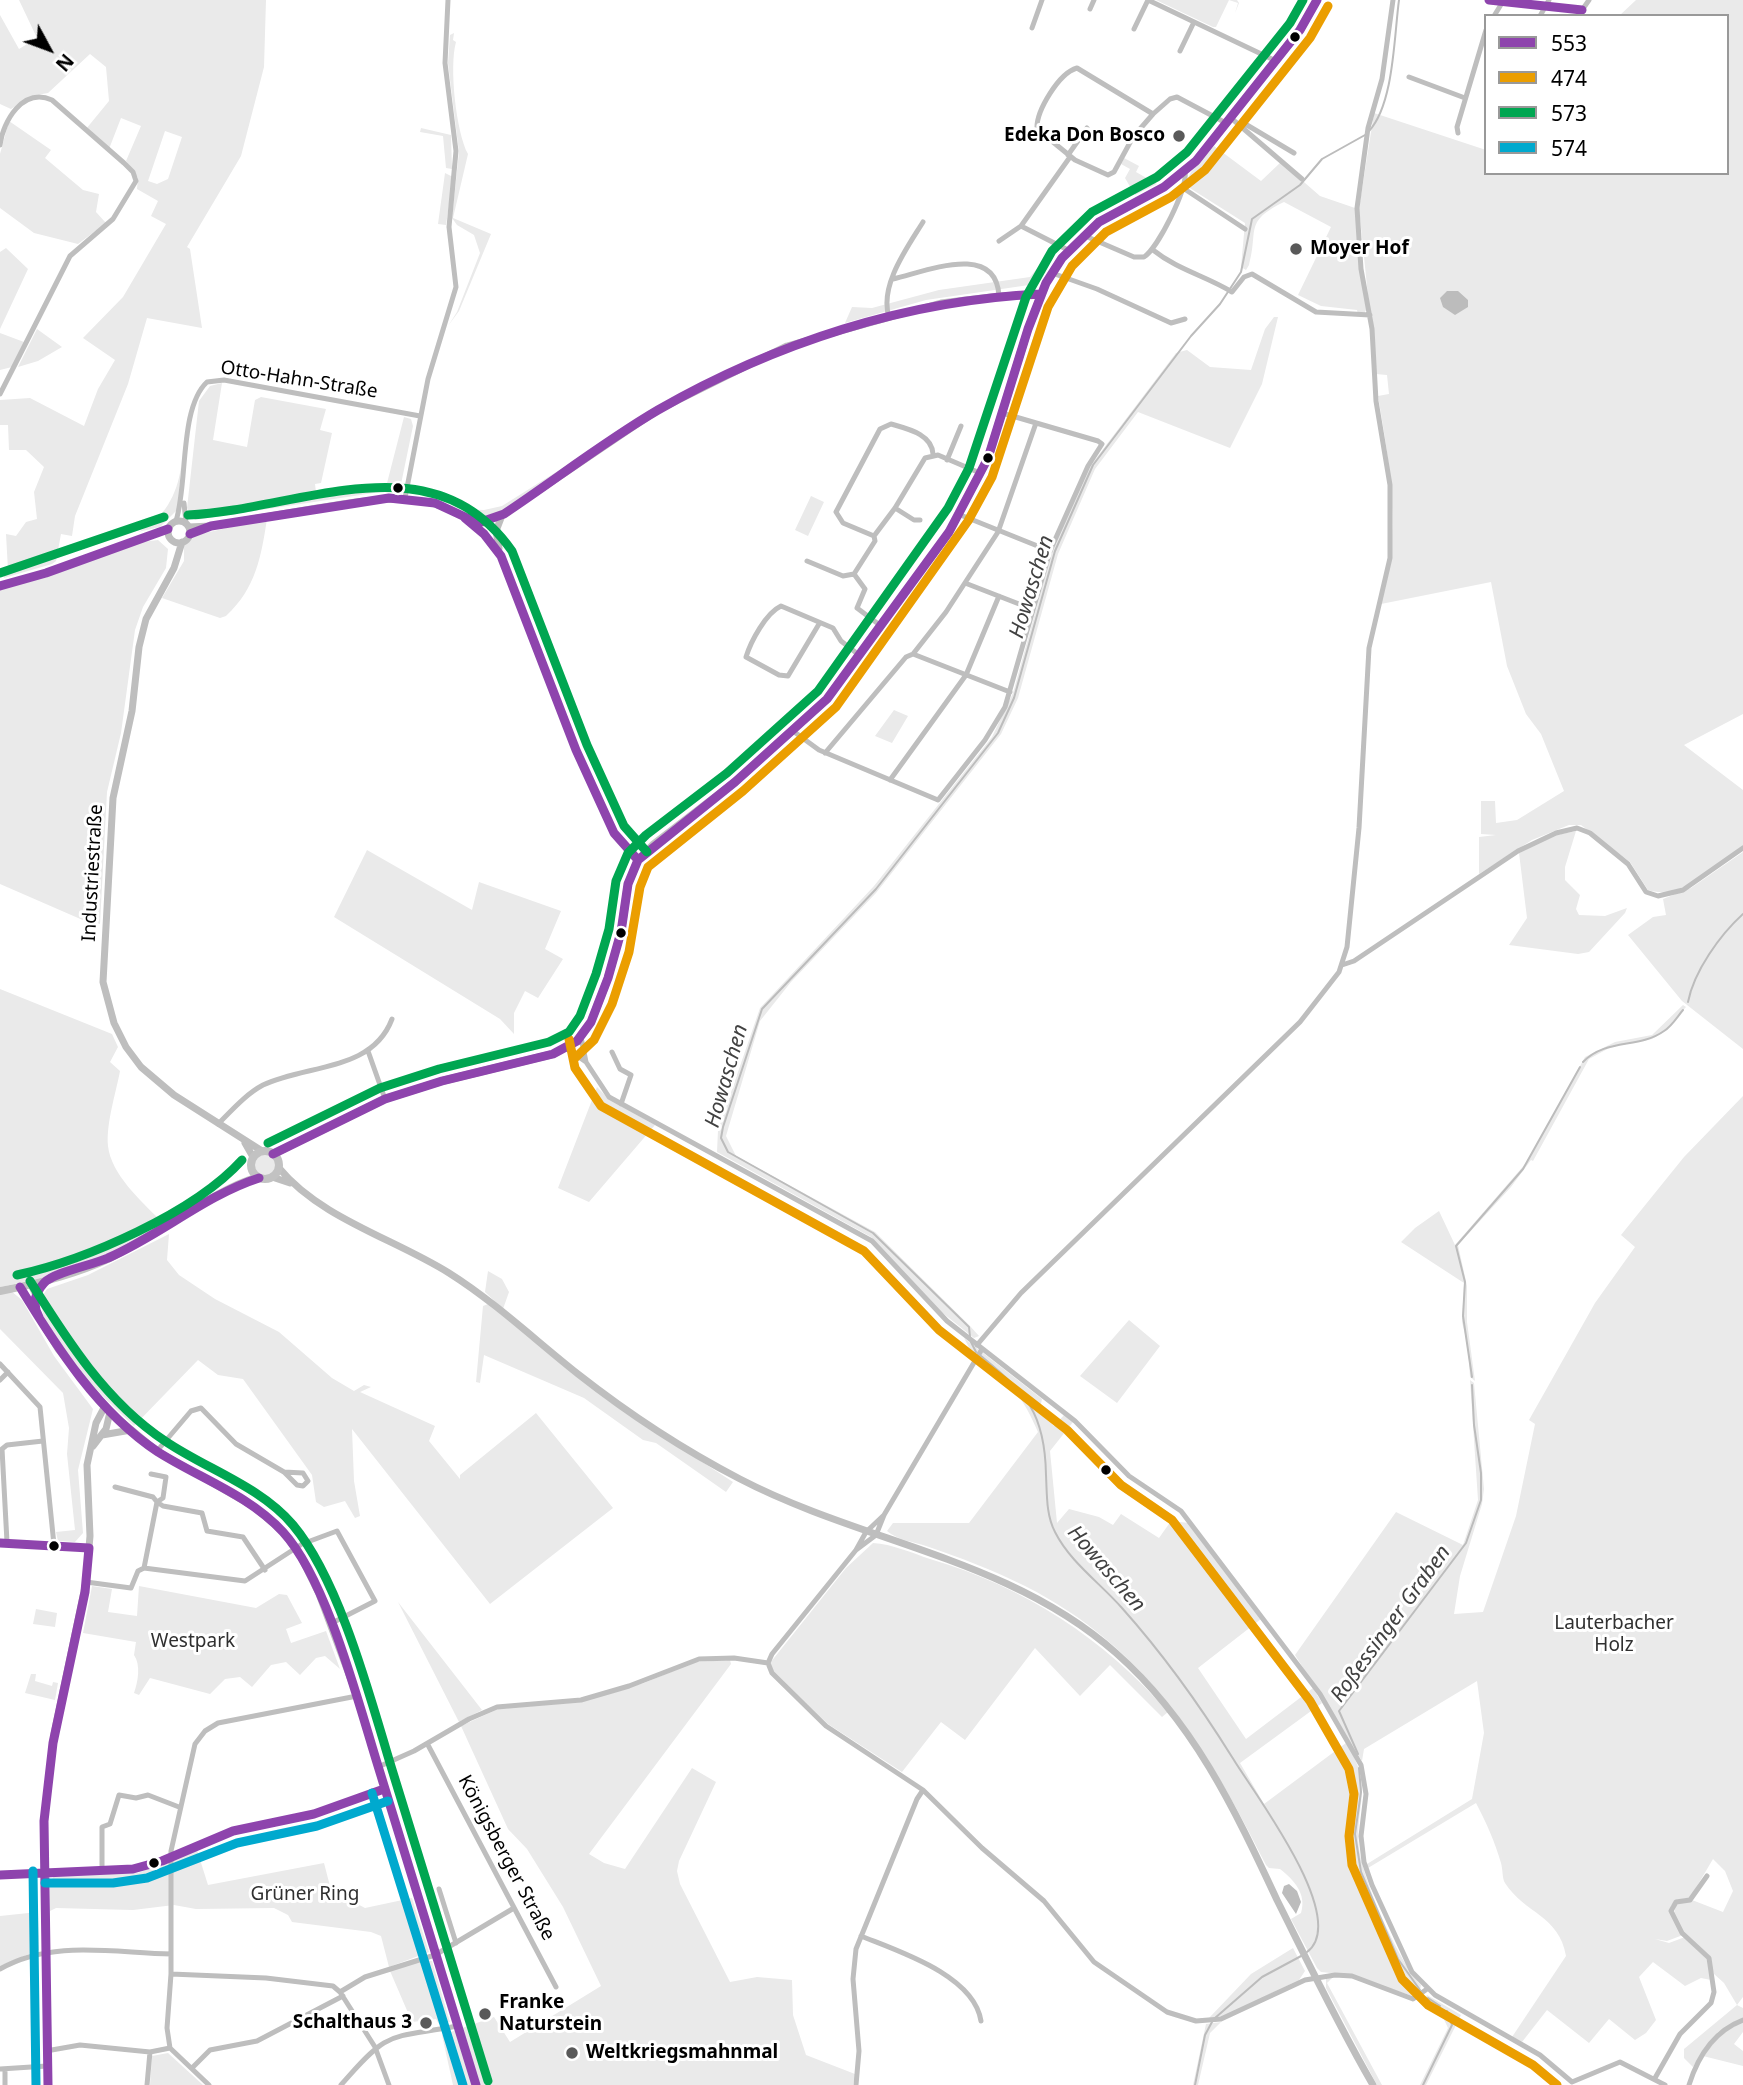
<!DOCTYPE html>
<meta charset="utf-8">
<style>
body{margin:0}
#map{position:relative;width:1743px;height:2085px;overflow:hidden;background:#fff;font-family:"Noto Sans",sans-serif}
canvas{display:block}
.legend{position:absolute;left:1484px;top:14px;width:245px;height:161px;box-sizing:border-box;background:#fff;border:2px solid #999;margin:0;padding:9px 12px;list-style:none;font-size:21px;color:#000}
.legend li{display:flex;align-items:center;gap:14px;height:35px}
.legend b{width:35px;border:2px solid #999}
.north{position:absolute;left:14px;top:14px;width:70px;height:70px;-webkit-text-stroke:5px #fff;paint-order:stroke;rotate:131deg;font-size:19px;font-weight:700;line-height:28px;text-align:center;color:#000}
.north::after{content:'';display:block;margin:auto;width:24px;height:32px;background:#000;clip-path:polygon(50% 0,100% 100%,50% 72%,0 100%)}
</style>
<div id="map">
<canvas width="1743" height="2085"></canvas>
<ul class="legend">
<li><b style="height:9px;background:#8e44ad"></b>553</li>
<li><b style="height:9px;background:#eb9e00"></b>474</li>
<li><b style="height:9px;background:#00a651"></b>573</li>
<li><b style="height:9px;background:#00a9ce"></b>574</li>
</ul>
<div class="north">N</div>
</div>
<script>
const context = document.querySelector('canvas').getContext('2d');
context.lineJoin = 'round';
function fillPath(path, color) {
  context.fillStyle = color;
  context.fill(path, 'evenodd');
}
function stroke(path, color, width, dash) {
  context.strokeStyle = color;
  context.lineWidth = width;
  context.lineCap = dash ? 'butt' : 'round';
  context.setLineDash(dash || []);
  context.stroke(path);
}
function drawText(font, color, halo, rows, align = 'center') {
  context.font = font + ' "Noto Sans",sans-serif';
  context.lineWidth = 6;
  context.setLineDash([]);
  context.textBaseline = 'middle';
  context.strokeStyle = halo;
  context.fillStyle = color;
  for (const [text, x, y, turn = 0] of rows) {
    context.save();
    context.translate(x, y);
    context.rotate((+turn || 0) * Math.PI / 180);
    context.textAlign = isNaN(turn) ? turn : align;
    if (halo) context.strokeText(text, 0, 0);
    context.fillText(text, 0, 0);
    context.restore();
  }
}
fillPath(new Path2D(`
 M19,0h247l-2,67 -23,89 -54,91 3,2 12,79 -55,-10 -19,66 -53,132 -3,20 -11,-2 -5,27 -4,3 -48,14 -1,-6 5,-2 -2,-36 10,2 10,-14 11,-3 -3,-27 10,-25 -18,-17h-17l-1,-25h-8v-25l30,-2 54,28 14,-37 17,-29 -32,-22 40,-41 43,-73 -15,-8 7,-15 -21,-12 1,-11 -12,-17 15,-35 -20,-8 -12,31 -23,-20 23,-28 -3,-34 -16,-13 -42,39 -17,3 -20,13 -11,-5v-89l19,34 18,-11zM165,131l17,6 -14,42 -11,5 -9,-3z
 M1156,0h81l2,3 -4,10 3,-10 -9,-3 -13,27h-3z
 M1636,0h107v714l-59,31 59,45v56c-27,19 -61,55 -95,44l-18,-28 -49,-37h-12l-37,15 -53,34v-37l17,-2 -15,-1v-33h14l1,22 21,-3 47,-29 -23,-57 -15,-20 -19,-48 -16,-84 -110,22c21,-71 9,-137 -3,-208l11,-2 -2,-19 -11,-1 -17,-166 15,-95 112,37v23h241v-157h-108z
 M454,33l-1,7 3,2c-7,24 0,90 12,112l-15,64 38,16 -32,77 -11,15 9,-14 23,-59 -6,-18 -17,-10 -5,-7 7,-66 -11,-89 2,-28z
 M9,121l42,29 -6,8 38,32 16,4 -3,18 10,11 -28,21 -44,-11 -34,-25v-54z
 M421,128l30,7 1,34 -6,-1 -3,-32 -23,-4z
 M1214,146l47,35 20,-19 39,34 35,12 12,100 -3,6 -6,1 -1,-5 -36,-4 -23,-11 33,-68 -47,-25c-41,20 -25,28 -35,63l-3,5 -5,-3 4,-44 -60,-38 6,-13z
 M1124,158l15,8 -3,6 21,12 -22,11 -10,-17 5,-9 -9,-5z
 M445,173l8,4 -7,48 -8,-1z
 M6,248l22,21 -28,60v-77z
 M1039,266l7,6 -17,13 -103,15 -81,23 7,-16 20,1 67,-18 91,-13z
 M1274,317h4l-16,67 -32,64 -92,-36 -43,57 -37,85 -40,144 -17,36 -125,159 -85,89 -31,39 -34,115 10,20 139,76 95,94 9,10 -5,2 -35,-28 -68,-73 -154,-85 1,-22 42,-122 114,-122 118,-149 21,-44 39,-142 39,-86 85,-112 11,-3 23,17 41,3 14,-41z
 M37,329l25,18 -24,14 -20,6z
 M0,333l24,9 -12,25 -12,3z
 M222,383l-9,57 34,7 8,-47 6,-3 65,12 -6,21 12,3 -11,50 -6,1 1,8 70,-5 18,-70 7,2 2,7 -13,63 -205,31 -8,-12 12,-107 11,-15z
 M596,447l-99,68 -19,4 -16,-10 22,1 18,-4z
 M181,467l-3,42 -18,18 -22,5c26,-13 39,-37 43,-65z
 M811,496l13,6 -16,34 -13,-6z
 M267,519c-6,38 -11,69 -41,97l-6,2 -58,-20 22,-37v-15l12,-11z
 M158,540l10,9 -2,19 -23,39 -8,23 -14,103 -14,59 -7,132 -15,-3 -85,-37v-296l134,-45z
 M894,710l14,6 -16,27 -17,-7z
 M1576,831l-11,36v13l15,15 -4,14 3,6 26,1 22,-8 -2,5 -36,39 -11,2 -69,-9 18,-27 -8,-65 33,-17z
 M367,850l105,60 7,-28 82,29 -16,38 18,10 -25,39 -13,-7 -11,22v21l-14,-15 -166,-102z
 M1743,852v197l-61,-48 -54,-66 25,-18 13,-2 -3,-16 28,-11z
 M0,989l112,45 6,13 -8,15 10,9c-4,22 -14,52 -12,75 3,28 33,55 52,74 -25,39 -116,58 -160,67z
 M1683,1005l3,2 -21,24 -13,8 -41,8 -22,12 -56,102 -2,-1 -20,27 -53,58 9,41v36l8,59 -5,-4 -2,-30 -6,-25 2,-39 -63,-41 14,-14 24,-17 16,34 71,-82 59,-106 30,-15 37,-7z
 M597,1087l12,12 46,26 -66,77 -31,-14z
 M1743,1096v901l-6,8 6,3v11l-25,13 -25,35 -9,-9v-9l53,-44 -13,-22 -10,-9 -7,-20 -23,-21 -11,-17 4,-13 15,-3 31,12 10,-21 -8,-20 -12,-12 -23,39 -14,2 -5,6 2,14 10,15 -16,6 -12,-2 14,4 16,-6 22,20 4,23 -10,-2 -16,8 -32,-24 -14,15 17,43 -10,13 -11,7 -26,-21 -20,24 -42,-33 -25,32 -10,-5 54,-81c-7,-41 -41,-42 -61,-73 -3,-5 -2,-13 -4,-20 -6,-21 -15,-41 -25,-60l-108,65 -1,-4 105,-65 12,-66 -7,-52 -113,68 -2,12 -67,-106 101,-143 67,33 15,-45 -8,-120 4,3 10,106 -2,15 -22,72 -6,38 29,-2 33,-96 19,-92 -6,-4 66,-117 40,-56 -14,-12 63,-78z
 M254 1166a11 11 0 1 1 22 0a11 11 0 1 1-22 0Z
 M169,1234l-2,26 12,15 36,24 64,33 53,46 22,13 10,-6 7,2 -11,5 75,34 -6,15 31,38v-4l76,-62 77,95 -123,96 -138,-175 2,52 6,35 -5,2 -10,-17 -21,6 -8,-5 -4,-27 -69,-96 -25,-4 -20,-15 -64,66c-28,-27 -95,-87 -93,-128l6,-9 41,-14z
 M488,1271l14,8 7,13 -6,17 -18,-17z
 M11,1291l11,9 32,56 39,53 -15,61 5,63 -8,9 -17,-1 -2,-9 19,-2 -8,-76 2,-26 -6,-35 -63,-64v-36z
 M488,1304l119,96 126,82 -7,10 -70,-49 -13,-3 -59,-42 -100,-43 -4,28 -4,-1 7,-76z
 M1129,1320l31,26 -43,57 -37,-27z
 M964,1338l78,61 -3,14 15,13 10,-11 9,7 -23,29 7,72 12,-14 30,8 14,8 8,-11 38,24 12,-17 18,2 72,96 -63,49 48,71 67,-51 9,15 -82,60 24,41 82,-61c29,45 9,60 13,105 4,33 39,112 62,137l-2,10 -7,1 -62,-21 -29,-3 -4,-4 -26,-49 10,-6c6,-19 -7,-33 -21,-44l-11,-1 -3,-3c-59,-118 -120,-218 -241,-279 -32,-16 -66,-29 -99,-40 -12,-4 -29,-6 -39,-15l6,-8h76l69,-91c-14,-33 -28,-54 -62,-68l2,-6 -4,-1z
 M873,1543c19,1 39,10 57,16 95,28 173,79 238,153l-6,5 -52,-52 -30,31 -45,-48 -70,92 -24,-18 -39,50 -74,-48 -55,-52 -3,-9 76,-95z
 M92,1586l20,3 -4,23 29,4 2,-30 117,22 23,-14 8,1 15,28 -16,6 5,14 35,-12 14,38 -15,-13 -9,2 -16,17 -14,-13 -15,3 -19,22 -12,-10 -15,2 -15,15 -60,-16 -11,17 -5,-2c4,-11 7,-28 0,-38l2,-13 -53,-9z
 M398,1602l84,108 -23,12z
 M36,1609l21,4 -2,14 -22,-3z
 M730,1660l1,4 -142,190 15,9 21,6 67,-101 24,14 -37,79 -2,10 3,13 50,98 27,-5 35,3 1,35 13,40 49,19 -2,11h-400l-11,-50 52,-18 16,25 91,-56 -38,-79 -36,-58 -19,-20 -47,-103 37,-17 82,-7 64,-19 51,-21z
 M31,1674h5l-1,7 17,5 1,-4 5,1 -3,17 -30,-7z
 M197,1850l11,35 116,-22 7,27 34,18 47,-10 17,54 -40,15 -8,-31 -10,-4 -79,-10 -4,-7 -14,-7 -78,1 -22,-4 -41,5 -77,-2 -6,3v-29l5,-7 83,-2z
 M38,1912l1,38 -39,16v-50z
 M1293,1948l12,23 -6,9 -77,37 -13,1 42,-44z
 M420,1960l12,1 18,61 -11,2 -3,-5 -24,3 -22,-51z
 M1334,1976l-7,7 55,102h-5l-51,-97v-9z
 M1427,1995l34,20 -35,70h-6l28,-57 -9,-19 -15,-9z
 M1221,2022l-11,11 -12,52h-5l13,-61z
 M1743,2022v10l-9,12 9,7v15l-40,-10 22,-26z
 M168,2053l35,32h-53l2,-29z`), '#eaeaea');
fillPath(new Path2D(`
 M1447,291h11l10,9v7l-13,8 -12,-8 -3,-9z
 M1289,1884l8,7 4,11 -5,12 -14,-21 2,-7z`), '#bcbcbc');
stroke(new Path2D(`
 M1369,131c25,-27 25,-95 30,-131
 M1688,1002c6,-31 32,-67 55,-88
 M1583,1062c23,-24 56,-13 81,-31 8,-5 13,-14 19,-21
 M970,1337l-1,-10 -96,-94 -145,-81 -7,-14 2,-11 39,-118 114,-120 122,-156 16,-35 41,-147 38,-86 98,-129 29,-32 21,-32 11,-53 48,-34 22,-26 43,-24
 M971,1342l5,10
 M981,1356c46,38 64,57 65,119 1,19 0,40 9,57 15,30 45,51 67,76 41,46 77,96 110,149 21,35 119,162 75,195
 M1472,1377l-9,-61 2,-34 -9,-36 67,-77 57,-102
 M1358,1754l-19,-43 127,-168 15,-43v-27l-7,-48 -2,-40
 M1359,1768l2,24 -6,42 6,38 37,87 22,31
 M1428,1998l12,8
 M1215,2018l47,-41 41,-22
 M1195,2085l10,-50 7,-13
 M1423,2085l29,-60 -5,-14`), '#bcbcbc', 2);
stroke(new Path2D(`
 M1489,0l93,10
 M1090,9l4,-9
 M1494,16l8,-13
 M1540,16l9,-16
 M1578,16l11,-16
 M1032,28l10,-28
 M1134,29l14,-29 128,61
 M1180,51l14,-29
 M1077,68l76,46 -20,23 -19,35 -6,3 -33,-15 -38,-31c-1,-18 22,-56 40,-61z
 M1409,77l56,21
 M1153,114l17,-15 7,-2 49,26
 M1231,118l71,61
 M1241,125h6l47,28
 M1458,133l-1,-6 29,-97
 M0,145c3,-24 23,-58 52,-45l72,63 9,9 3,9 -23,38 -43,37 -70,138
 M1068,155l19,-27
 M1183,188l62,41
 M1083,235l51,22h10c14,-9 44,-69 41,-85
 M999,241l22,-15
 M1068,250l-47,-24 49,-69
 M1153,250c25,20 53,26 79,42l12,-15 8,-3 64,38 54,3
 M1052,273l45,16 74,34 14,-4
 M893,279c32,-7 103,-38 106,17
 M889,317c-10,-31 18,-69 34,-95
 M947,460l14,-34
 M405,498l23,-119 28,-92 -7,-60 7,-76 -11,-88 3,-63
 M184,503l2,20
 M895,508l19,12h6
 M958,514l92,37
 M176,521c12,-37 3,-113 31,-139l17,-2 196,36
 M874,536l-31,-13 -7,-11 44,-83 11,-5c17,5 41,10 42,30
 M807,561l36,15 11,-2
 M854,574l21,-33 -1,-5 21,-28 30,-50 13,-3 42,18
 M854,574l11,15 -8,19 24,18
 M965,583l67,26
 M819,624l-31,52 -9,-1 -33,-18c5,-16 20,-44 35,-51l52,22 8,13 18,14
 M913,654l97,38
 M793,731l26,19 119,50 47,-60 20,-33 45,-156 38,-85 14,-22 -4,-3 -96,-28
 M825,753l81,-96 7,-3 33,-42 52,-80 38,-109
 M890,780l76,-105 33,-79
 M1342,965l12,-4 164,-110 38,-18 21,-5 13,5 38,31 18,28 12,4 25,-6 60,-42
 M581,1037l5,25 23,35 263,144 75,80 128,100 54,55 52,35 139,183 41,71 5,29 -5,42 3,26 8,23 40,87 23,23 105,60 32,27 48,-20 45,23
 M567,1049l19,13
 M368,1051l17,48
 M612,1052l8,17 11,6 -10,29
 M218,1124c14,-14 28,-30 45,-39 44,-21 109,-13 129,-66
 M977,1345l44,-52 279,-271 39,-50 8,-25 12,-119 10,-180 21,-90v-73l-14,-84 -4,-72 -11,-60 -4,-61 11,-80 14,-49 11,-79
 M982,1349l-98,166 -8,20 -20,15 -84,104 -4,9 4,10 54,53 97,64 59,58 62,53 50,61 73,50 29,9 25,-2 84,-39 30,-5 17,1 61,23 14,-10
 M0,1364l40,43 14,138
 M0,1380l8,-8
 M157,1451l34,-40 10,-3 35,36 48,28 13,13 6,1 5,-5 -5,-8 -19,-1
 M115,1487l38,10 4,5 6,-4 3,-21 -15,-3
 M7,1542l-5,-93 5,-4 36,-4
 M0,1543l89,5
 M856,1550l10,-18 18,-17
 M144,1568l13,-66 6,4 39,7 5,18 36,6 22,33
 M86,1582l45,6 7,-17 6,-3 101,13 57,-37 35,-13 38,70 -45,23
 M428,1745l128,242
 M378,1767l36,-16 55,-32 28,-12 84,-7 48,-14 70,-27 35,-1 34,5
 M102,1871v-44l8,-3 9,-29 17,3 12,-3 31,12
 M0,1875l133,-6 29,-8 71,-30 81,-17 70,-25
 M439,1889l17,54
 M861,1936c37,15 113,39 120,85
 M0,1969c52,-30 114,-16 171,-15
 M171,1974l95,4 67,8 7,6 35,55 14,38
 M340,1992l25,-15 70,-22 79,-47
 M46,2051l34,-6 70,7 20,-4
 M192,2068l18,-18 47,-9 86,-45
 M0,2069l47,-3
 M5,2069v16
 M1655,2078l25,-44 31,-31 3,-11 -5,-34 -27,-25 -11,-22 5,-9 14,-2 17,-24
 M147,2085l3,-33
 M209,2085l-39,-37 -3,-20 4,-54v-123l24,-107 10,-13 13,-8 139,-27
 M341,2085c49,-57 47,-46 116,-59
 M856,2085l3,-34 -6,-72 3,-30 61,-150 6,-9
 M1689,2085c9,-29 25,-54 54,-65`), '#bebebe', 5);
stroke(new Path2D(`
 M168 532a11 11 0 1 1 22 0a11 11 0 1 1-22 0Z
 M471,522l12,1 21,-9 154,-104 129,-64 154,-43 58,-7 42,-2
 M189,527l22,-1c35,-6 71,-12 106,-18 71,-12 140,-23 184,48l75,194 38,83 24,27
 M182,542l-8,26 -28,51 -7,28 -7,64 -19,87 -10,184 11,41 12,24 15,20 33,28 88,56
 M499,548l-3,-17 5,-13
 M0,586l46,-13 122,-44
 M245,1143l8,14
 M279,1168c41,50 116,71 170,105 46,29 86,67 129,101 51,40 104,75 162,105 123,64 269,79 376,174 77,68 118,155 161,247 31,62 61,125 96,185
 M272,1177l18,6
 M31,1285l5,10 -2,13
 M20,1287l38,62 52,63 47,39 97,56 28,24 17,22 20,41 35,94 122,397
 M102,1435l29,-5
 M93,1446l13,-17 4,-17
 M48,2085l-4,-264 10,-87 32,-152 4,-46 -3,-71 9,-42 9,-17`), '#bebebe', 7);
stroke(new Path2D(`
 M251 1165a14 14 0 1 1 28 0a14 14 0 1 1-28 0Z
 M273,1154l112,-55 57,-18 111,-27 24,-13 14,-19 17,-44 13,-46 7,-48 10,-24 15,-15 82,-63 92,-83 122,-167 39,-74 40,-129 18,-46 16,-25 37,-36 65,-35 32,-26 104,-131 17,-30
 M0,1291c37,-7 74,-16 108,-32 30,-14 127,-81 151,-81`), '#c2c2c2', 8);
stroke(new Path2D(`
 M1489,0l93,10
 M465,518l19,16 17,22 75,194 38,83 24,27
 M190,534l21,-8 178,-28 46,5 43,20 26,-9c51,-34 101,-73 154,-104 117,-67 249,-110 383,-116
 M0,586l46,-13 122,-44
 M273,1154l112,-55 57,-18 111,-27 24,-13 14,-19 17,-44 13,-46 7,-48 10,-24 97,-78 92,-83 122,-167 39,-74 40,-129 18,-46 16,-25 37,-36 65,-35 32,-26 104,-131 17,-30
 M20,1287c37,61 78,125 138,165 41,26 91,43 125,80 44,48 75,170 95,234 33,106 65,213 98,319
 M39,1317c-7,-12 -5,-23 5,-34 10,-11 49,-18 64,-25 53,-23 96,-62 151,-80
 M0,1543l89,5
 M0,1875l133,-6 29,-8 71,-30 81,-17 70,-25
 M48,2085l-4,-264 9,-78 32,-151 4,-44`), '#8e44ad', 9);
stroke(new Path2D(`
 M569,1039l6,29 26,38 263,145 75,79 128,100 54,55 51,35 138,181 39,68 5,25 -5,42 3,29 50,114 26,26 105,60 24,20
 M575,1058l19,-18 18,-36 17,-52 11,-65 8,-20 95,-76 93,-84 132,-186 24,-44 56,-170 24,-41 34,-34 65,-35 34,-27 105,-132 18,-32`), '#eb9e00', 9);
stroke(new Path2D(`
 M188,515c112,-5 244,-78 324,36l75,194 37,81 23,26
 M0,573l164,-56
 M268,1143l112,-55 59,-19 110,-27 20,-10 11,-16 16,-42 13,-45 7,-48 12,-28 18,-18 81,-62 91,-82 130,-183 21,-40 57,-171 26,-46 40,-39 65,-35 30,-25 103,-129 13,-23
 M17,1275c69,-15 177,-62 225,-115
 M30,1281c37,59 76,121 135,160 41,28 95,45 128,84 46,55 76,168 97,238 33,106 65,212 98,318`), '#00a651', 9);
stroke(new Path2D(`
 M372,1793l91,292
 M33,1871l3,214
 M45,1883h68l34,-5 90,-35 80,-17 71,-25`), '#00a9ce', 9);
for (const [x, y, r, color] of [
 [1295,37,6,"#000"],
 [1179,136,7,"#595959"],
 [1296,249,7,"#595959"],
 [988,458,6,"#000"],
 [398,488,6,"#000"],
 [621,933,6,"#000"],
 [1106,1470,6,"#000"],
 [54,1546,6,"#000"],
 [154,1863,6,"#000"],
 [485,2014,7,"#595959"],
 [426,2023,7,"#595959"],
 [572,2053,7,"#595959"]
]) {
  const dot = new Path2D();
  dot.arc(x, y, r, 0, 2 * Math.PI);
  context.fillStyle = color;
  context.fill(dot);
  stroke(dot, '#fff', 2.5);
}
drawText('bold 19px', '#000', '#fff', [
 ["Edeka Don Bosco",1165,136,"right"],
 ["Moyer Hof",1310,249],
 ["Franke",499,2003],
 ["Naturstein",499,2025],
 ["Schalthaus 3",412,2023,"right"],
 ["Weltkriegsmahnmal",586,2053]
], 'left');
drawText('19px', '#000', '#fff', [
 ["Otto-Hahn-Straße",299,380,9],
 ["Industriestraße",93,873,-87],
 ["Königsberger Straße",506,1858,62]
]);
drawText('19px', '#303030', '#fff', [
 ["Lauterbacher",1614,1624],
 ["Holz",1614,1646],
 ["Westpark",193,1642],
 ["Grüner Ring",305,1895]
]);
drawText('italic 21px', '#414141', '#fff', [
 ["Howaschen",1032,587,-73],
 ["Howaschen",727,1076,-74],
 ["Howaschen",1106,1569,49],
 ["Roßessinger Graben",1391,1624,-54]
]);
</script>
